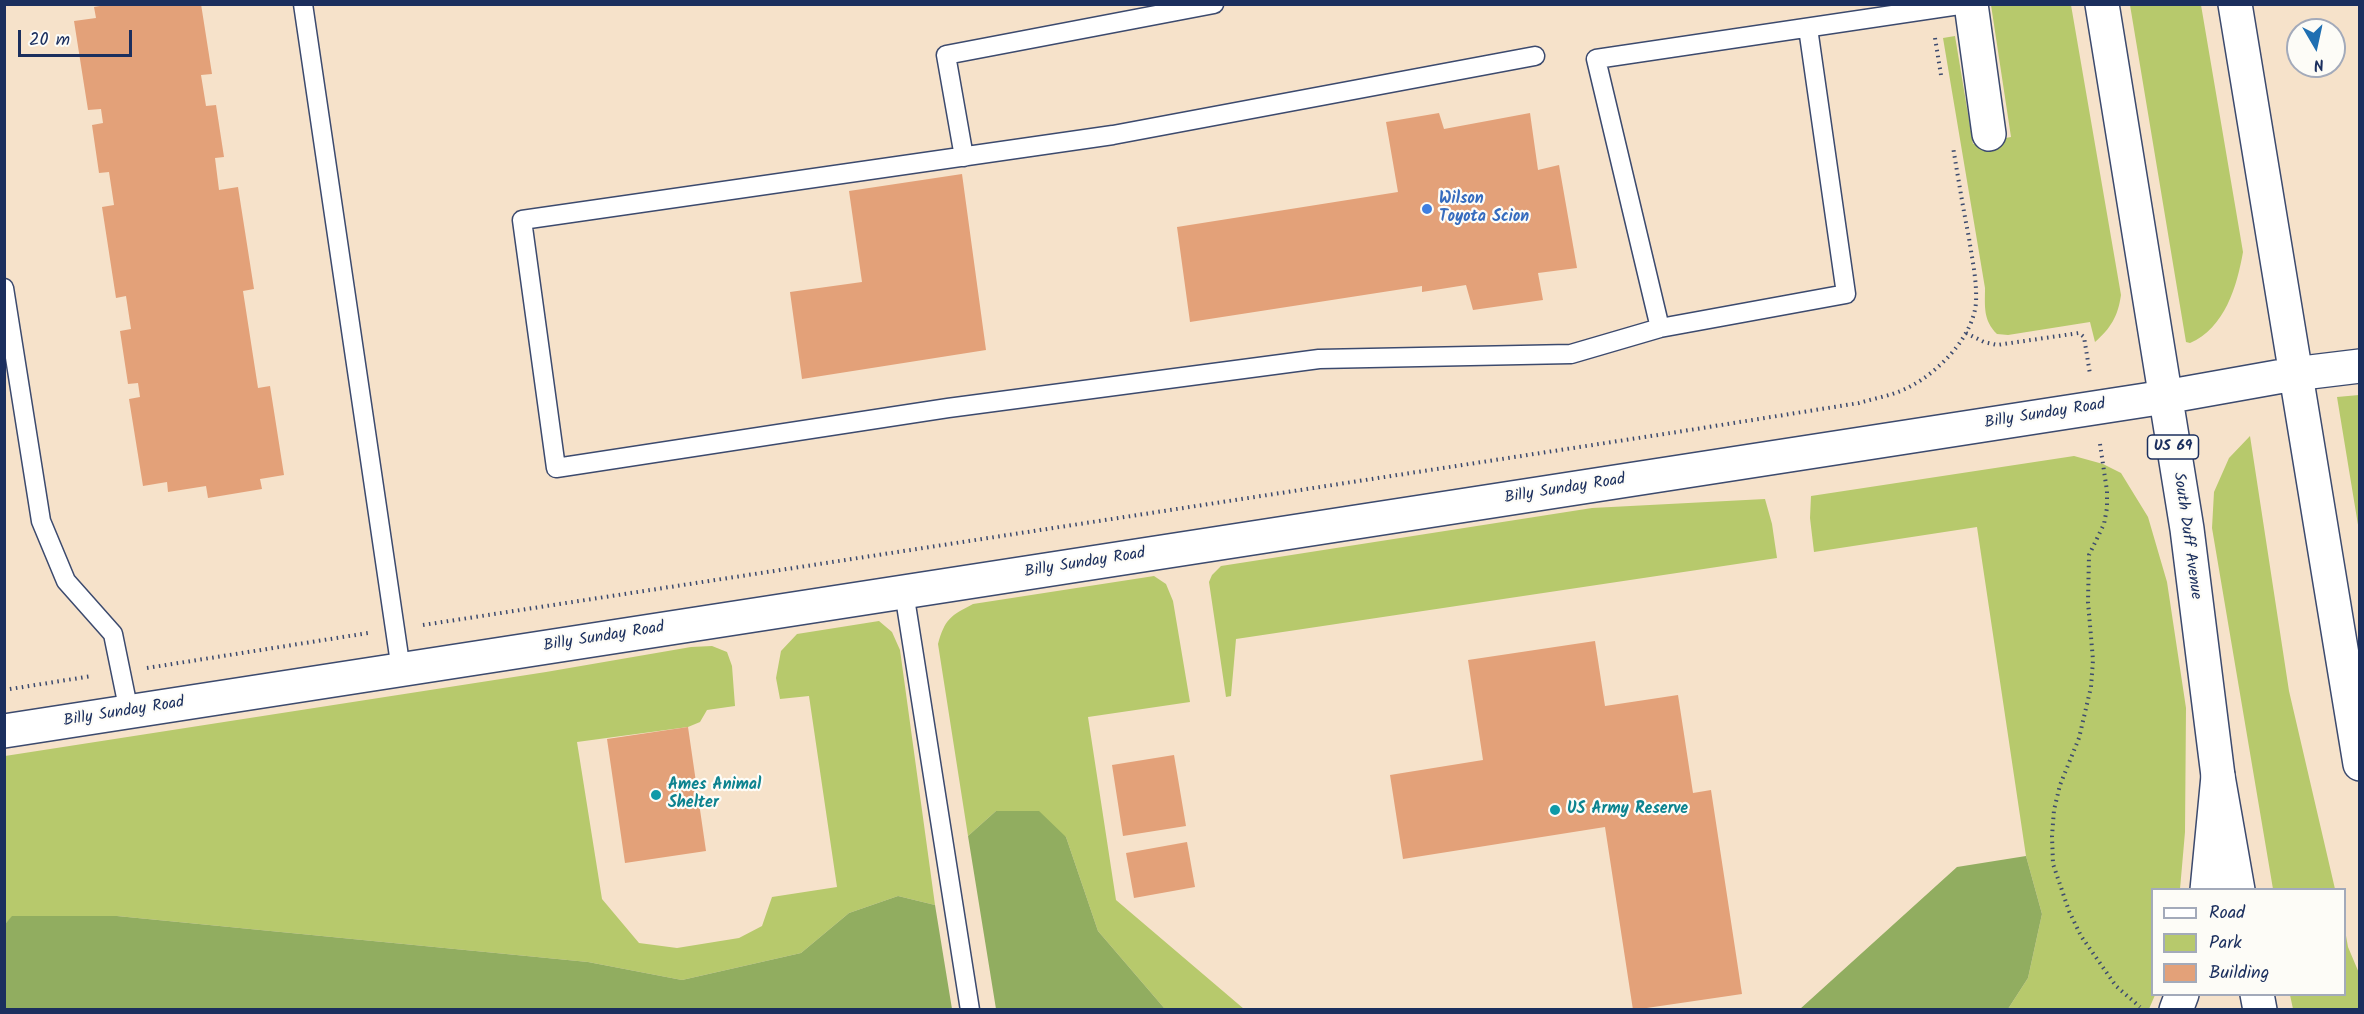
<!DOCTYPE html>
<style>
body{margin:0}
#map{position:relative;width:2364px;height:1014px;overflow:hidden;background:#f6e2ca;font-family:Kalam,sans-serif}
canvas{display:block}
.frame{position:absolute;inset:0;border:6px solid #1b2f5e;pointer-events:none}
.legend{position:absolute;left:2151px;top:888px;width:195px;height:108px;box-sizing:border-box;background:#fdfcf7;border:2px solid #a3aaba;margin:0;padding:8px 10px;list-style:none;font-size:18px;color:#1b2f5e}
.legend li{display:flex;align-items:center;gap:12px;height:30px}
.legend b{width:30px;border:2px solid #a3aaba}
.north{position:absolute;left:2286px;top:18px;width:60px;height:60px;box-sizing:border-box;background:#fdfcf7;border:2px solid #a3aaba;border-radius:50%;rotate:171deg;font-size:16px;font-weight:700;line-height:24px;text-align:center;color:#1b2f5e}
.north::after{content:'';display:block;margin:auto;width:21px;height:27px;background:#1f6fb2;clip-path:polygon(50% 0,100% 100%,50% 72%,0 100%)}
.scale{position:absolute;left:18px;top:30px;width:114px;height:27px;box-sizing:border-box;border:3px solid #1b2f5e;border-top:0;padding-left:8px;font-size:18px;line-height:21px;white-space:nowrap;color:#1b2f5e;-webkit-text-stroke:4px #fdfcf7;paint-order:stroke}
</style>
<div id="map">
<canvas width="2364" height="1014"></canvas>
<div class="frame"></div>
<ul class="legend">
<li><b style="height:8px;background:#fff"></b>Road</li>
<li><b style="height:16px;background:#b7c96c"></b>Park</li>
<li><b style="height:16px;background:#e3a179"></b>Building</li>
</ul>
<div class="north">N</div>
<div class="scale">20 m</div>
</div>
<script>
const context = document.querySelector('canvas').getContext('2d');
context.lineJoin = 'round';
function fillPath(path, color) {
  context.fillStyle = color;
  context.fill(path, 'evenodd');
}
function stroke(path, color, width, dash) {
  context.strokeStyle = color;
  context.lineWidth = width;
  context.lineCap = dash ? 'butt' : 'round';
  context.setLineDash(dash || []);
  context.stroke(path);
}
function drawText(font, color, halo, rows, align = 'center') {
  context.font = font + ' Kalam,sans-serif';
  context.lineWidth = 4.5;
  context.setLineDash([]);
  context.textBaseline = 'middle';
  context.strokeStyle = halo;
  context.fillStyle = color;
  for (const [text, x, y, turn = 0] of rows) {
    context.save();
    context.translate(x, y);
    context.rotate((+turn || 0) * Math.PI / 180);
    context.textAlign = isNaN(turn) ? turn : align;
    if (halo) context.strokeText(text, 0, 0);
    context.fillText(text, 0, 0);
    context.restore();
  }
}
fillPath(new Path2D(`
 M1991,5h80l50,290c-3,21 -10,33 -26,47l-5,-20 -82,13 -11,-1c-14,-14 -12,-27 -12,-46l-42,-250 12,-2 18,108 38,-7z
 M2130,5h71l42,247c-6,34 -18,76 -53,91l-4,-1z
 M2359,395h1l-1,136 -22,-134z
 M2250,436l39,255 46,198h-62l-61,-361 2,-36 15,-34z
 M2074,456l29,8 18,9 27,44 19,65 19,126 -1,124 -5,57 -28,1v104l3,1 -6,14h-141l20,-31 14,-64 -16,-58 -49,-329 -163,25 -4,-34 1,-22z
 M1765,499l7,25 5,34 -541,81 -5,57 -5,1 -17,-115 3,-7 9,-9 371,-58z
 M1154,576l12,8 7,17 17,101 -102,15 28,183 128,109h-79l-67,-78 -32,-94 -70,-26 -28,25 -30,-192c7,-25 12,-28 35,-40z
 M879,621l13,11 8,18 35,255 -37,-9 -49,17 -48,40 -119,27 -94,-18 -471,-46h-104l-8,8v-168l541,-84 145,-25 21,-1 15,6 5,14 3,40 -28,4 -7,12 -12,5 -111,15 25,157 37,44 38,5 62,-10 23,-12 10,-29 65,-10 -28,-191 -29,3 -4,-21 5,-27 16,-17z
 M2345,930l3,17 11,26v36h-66l-3,-14 54,-1z`), '#b7c96c');
fillPath(new Path2D(`
 M996,811h43l27,26 32,94 67,78h-169l-28,-173z
 M2026,856l16,58 -14,64 -20,31h-208l157,-142z
 M898,896l37,9 17,104h-947v-85l7,-8h105l471,46 94,18 119,-27 48,-40z`), '#91ad60');
fillPath(new Path2D(`
 M112,4h89l11,70 -11,1 5,31 10,-1 8,52 -9,1 4,32 19,-3 16,102 -11,2 15,97 12,-2 14,89 -24,4 2,10 -54,9 -2,-12 -38,6 -1,-10 -24,4 -14,-87 11,-2 -2,-14 -10,1 -8,-53 11,-2 -5,-33 -10,2 -14,-91 12,-2 -5,-33 -10,1 -7,-48 11,-2 -2,-14 -13,1 -14,-89 22,-3 -2,-11z
 M1439,113l5,16 86,-16 8,57 21,-5 18,103 -39,5 5,27 -70,10 -7,-25 -44,7v-6l-232,36 -13,-95 221,-35 -12,-70z
 M962,174l24,176 -184,29 -12,-87 72,-10 -13,-91z
 M1595,641l10,65 73,-11 15,98 18,-3 31,204 -109,16 -28,-183 -202,32 -13,-84 93,-15 -15,-100z
 M688,727l18,124 -81,12 -18,-124z
 M1174,755l12,71 -63,10 -11,-71z
 M1187,842l8,45 -61,11 -8,-45z`), '#e3a179');
const service = new Path2D(`
 M303,4l98,666
 M1808,28l38,266 -186,34 -64,-269 370,-55
 M1535,56l-422,79 -591,85 34,248 392,-60 371,-49 252,-5 89,-26
 M964,157l-18,-102 268,-51
 M4,288l37,233 25,60 47,53 16,78
 M904,592l66,418`);
const minor = new Path2D(`
 M1971,4l18,130
 M4,731l2161,-334`);
const primary = new Path2D(`
 M2102,4l85,525 31,247 20,114
 M2235,4l125,760
 M2165,397l129,-23
 M2257,994l3,16`);
const motorway = new Path2D(`
 M2294,374l66,-8
 M2207,890l11,-114
 M2176,1010l6,-16`);
stroke(service, '#3c4a6e', 21);
stroke(minor, '#3c4a6e', 36);
stroke(primary, '#3c4a6e', 36);
stroke(motorway, '#3c4a6e', 36);
stroke(new Path2D(`
 M1935,38l6,37
 M1966,333l18,9 13,3 82,-12 5,4 6,37
 M2100,444l7,47v17l-3,16 -15,31 -1,47 5,58 -2,27 -12,51 -19,47 -6,25 -2,26 1,28 16,47 12,25 35,50 24,21
 M423,625l1254,-193 182,-29c17,-5 36,-8 52,-17 29,-15 63,-51 65,-84 1,-22 -4,-43 -7,-64 -6,-30 -11,-61 -16,-91
 M147,668l221,-35
 M4,690l88,-14`), '#3c4a6e', 4, [1.5, 4.5]);
stroke(service, '#fff', 18);
stroke(minor, '#fff', 33);
stroke(primary, '#fff', 33);
stroke(motorway, '#fff', 33);
for (const [x, y, r, color] of [
 [1427,209,6,"#3f7fe0"],
 [656,795,6,"#0f9aa8"],
 [1555,810,6,"#0f9aa8"]
]) {
  const dot = new Path2D();
  dot.arc(x, y, r, 0, 2 * Math.PI);
  context.fillStyle = color;
  context.fill(dot);
  stroke(dot, '#fdfcf7', 2);
}
for (const [x, y, w] of [
 [2173,447,51]
]) {
  const box = new Path2D();
  box.roundRect(x - w / 2, y - 12, w, 24, 4.5);
  context.fillStyle = '#fdfcf7';
  context.fill(box);
  stroke(box, '#1b2f5e', 1.5);
}
drawText('bold 15px', '#1b2f5e', null, [
 ["US 69",2173,447]
]);
drawText('bold 16px', '#366cbe', '#fdfcf7', [
 ["Wilson",1439,200],
 ["Toyota Scion",1439,218]
], 'left');
drawText('16px', '#1b2f5e', '#fdfcf7', [
 ["Billy Sunday Road",2045,415,-9],
 ["Billy Sunday Road",1565,490,-9],
 ["South Duff Avenue",2186,536,82],
 ["Billy Sunday Road",1085,564,-9],
 ["Billy Sunday Road",604,638,-9],
 ["Billy Sunday Road",124,713,-9]
]);
drawText('bold 16px', '#0d838f', '#fdfcf7', [
 ["Ames Animal",668,786],
 ["Shelter",668,804],
 ["US Army Reserve",1567,810]
], 'left');
</script>
